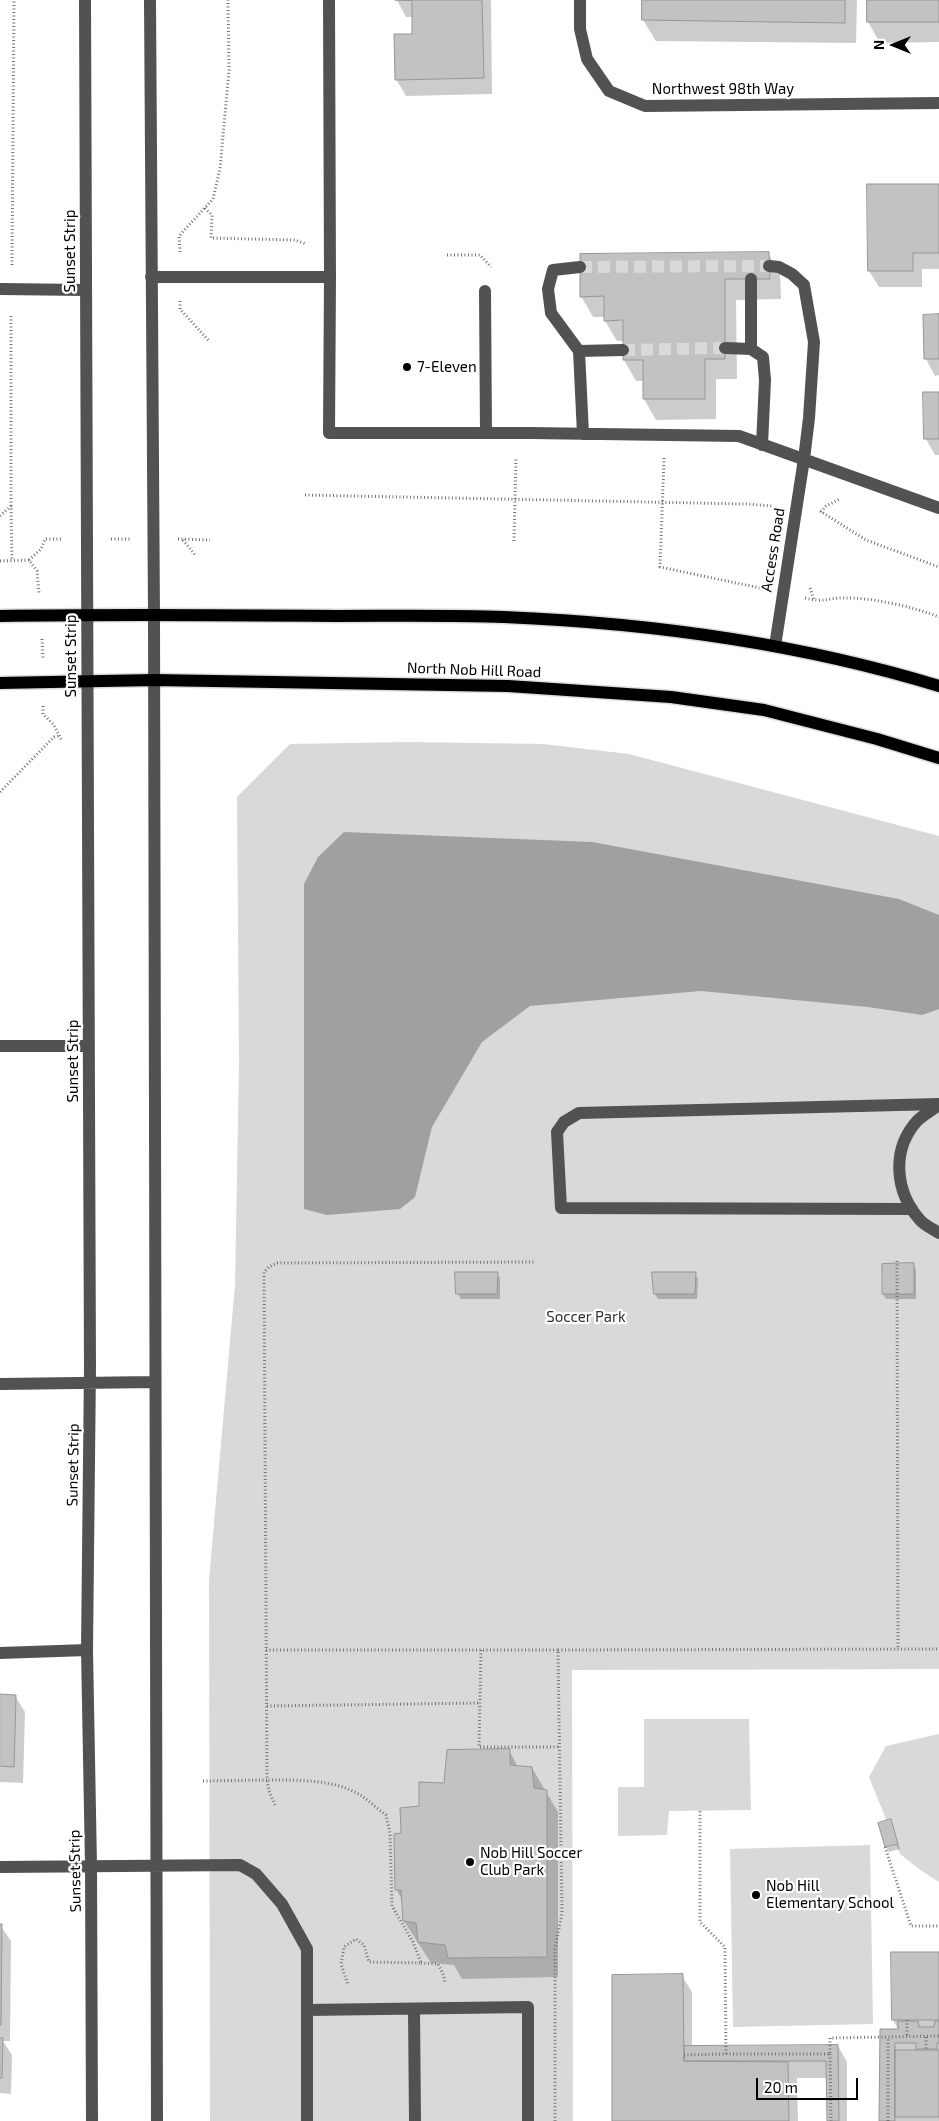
<!DOCTYPE html>
<style>
body{margin:0}
#map{position:relative;width:939px;height:2121px;overflow:hidden;background:#fff;font-family:"Exo 2",sans-serif}
canvas{display:block}
.north{position:absolute;left:869px;top:20px;width:50px;height:50px;-webkit-text-stroke:4px #fff;paint-order:stroke;rotate:270deg;font-size:14px;font-weight:700;line-height:20px;text-align:center;color:#000}
.north::after{content:'';display:block;margin:auto;width:18px;height:22px;background:#000;clip-path:polygon(50% 0,100% 100%,50% 72%,0 100%)}
.scale{position:absolute;left:756px;top:2078px;width:102px;height:22px;box-sizing:border-box;border:2px solid #000;border-top:0;padding-left:6px;font-size:15px;line-height:18px;white-space:nowrap;color:#000;-webkit-text-stroke:4px #fff;paint-order:stroke}
</style>
<div id="map">
<canvas width="939" height="2121"></canvas>
<div class="north">N</div>
<div class="scale">20 m</div>
</div>
<script>
const context = document.querySelector('canvas').getContext('2d');
context.lineJoin = 'round';
function fillPath(path, color) {
  context.fillStyle = color;
  context.fill(path, 'evenodd');
}
function stroke(path, color, width, dash) {
  context.strokeStyle = color;
  context.lineWidth = width;
  context.lineCap = dash ? 'butt' : 'round';
  context.setLineDash(dash || []);
  context.stroke(path);
}
function drawText(font, color, halo, rows, align = 'center') {
  context.font = font + ' "Exo 2",sans-serif';
  context.lineWidth = 4.5;
  context.setLineDash([]);
  context.textBaseline = 'middle';
  context.strokeStyle = halo;
  context.fillStyle = color;
  for (const [text, x, y, turn = 0] of rows) {
    context.save();
    context.translate(x, y);
    context.rotate((+turn || 0) * Math.PI / 180);
    context.textAlign = isNaN(turn) ? turn : align;
    if (halo) context.strokeText(text, 0, 0);
    context.fillText(text, 0, 0);
    context.restore();
  }
}
fillPath(new Path2D(`
 M408,742l135,2 86,10 310,82v833l-367,1 1,451h-363l-1,-541 26,-295 4,-222 -2,-266 53,-53z
 M644,1719h105l2,91 -82,1 -2,24 -49,1v-49h26z
 M939,1734v148l-20,-13 -19,-15 -31,-77 17,-31z
 M870,1845l3,179 -140,3 -3,-178z`), '#d9d9d9');
fillPath(new Path2D(`
 M344,832l248,10 307,57 40,16v94l-17,6 -54,-8 -167,-16 -171,15 -48,36 -50,85 -17,70 -15,12 -73,6 -23,-6v-325l14,-27z`), '#a0a0a0');
fillPath(new Path2D(`
 M397,0h94l1,94 -86,2 -10,-17 18,-44 -1,-18h-7z
 M644,0h213l-1,43 -200,-2 -13,-21z
 M868,0h71v42l-59,1 -12,-21z
 M939,185v84h-17v18h-43l-10,-16z
 M768,253l12,21 1,25 -45,1 1,79h-21v40l-60,1 -12,-21v-18h-8l-12,-21v-19h-7l-12,-20v-4h-12l-12,-21z
 M924,316h15v59l-4,1 -9,-17z
 M939,393v62h-4l-9,-16z
 M913,1264l3,6v29h-30l-3,-5v-29z
 M497,1273l3,5v21h-39l-3,-5z
 M654,1274h41l3,5 -1,20h-39l-3,-5z
 M0,1696h15l10,16 -2,71 -23,-1z
 M509,1750l9,17 14,1 26,44v165l-96,2 -8,-14 -23,-2 -27,-42 -1,-20 -7,-12 6,-55 18,-27 25,-23z
 M890,1820l10,29 -11,3 -3,-5z
 M0,1925l11,16 -1,100h-7l9,14 -1,39 -11,-1z
 M939,1953v168h-58l1,-91 17,1 -6,-11z
 M682,1976l10,16v55l146,-1 9,16v59h-19v-43h-31l1,43h-185z`), '#0003');
const building = new Path2D(`
 M395,0h87l2,78 -89,2 -1,-46h18v-33z
 M642,0h203v23l-203,-3z
 M867,0h72v22h-72z
 M867,184h72v69h-26v18h-45z
 M769,252l1,27h-45v80h-20v40h-62v-39h-20v-40l-19,1v-25l-24,1v-43z
 M939,314v45h-15l-1,-44z
 M923,392h16v47h-15z
 M914,1263v31h-32v-30z
 M455,1272h43l-1,22h-41z
 M652,1272h44l-1,22h-41z
 M0,1694l16,1 -2,72 -14,-1z
 M510,1749v16l22,2 2,21 13,2v167l-99,1 -3,-13 -27,-3 -2,-19 -13,-2 -2,-31h-6l-1,-56 7,-1 -1,-25 19,-2v-24l25,1 3,-33z
 M891,1819l7,25 -13,3 -7,-24z
 M0,1924h2l-1,101h-1z
 M891,1952h48v68h-47z
 M683,1974l1,87 104,1 1,59h-177v-146z
 M898,2021h20l1,6h15l1,-6h4v22h-2v6h-21v-6h-21v78h-16l1,-92h18z
 M0,2038h3l-1,40h-2z
 M838,2045l1,76h-12l-1,-60h-142v-15z
 M895,2050h44v67h-44z`);
fillPath(building, '#c2c2c2');
stroke(building, '#969696', 1);
stroke(new Path2D(`
 M580,267l189,-1
 M623,350l102,-2`), '#d9d9d9', 12, [12, 6]);
const major = new Path2D(`
 M0,616c113,-2 225,-1 337,0 56,0 111,-1 167,1 147,6 294,26 435,69
 M0,683l154,-3 354,6 163,11 93,13 113,29 62,19`);
stroke(major, '#dbdbdb', 15);
stroke(new Path2D(`
 M205,208l7,7 -1,23 84,2 11,4
 M180,252l-1,-16 34,-37 7,-30 9,-99 -1,-70
 M447,255h33l11,12
 M12,265l2,-265
 M180,301v8l29,32
 M664,458l-4,109 100,21
 M305,495l441,9 26,2
 M11,506v-192
 M820,511l46,29 73,27
 M821,512l5,-6 14,-7
 M0,516l11,-10 1,55
 M111,539h19
 M178,539l32,1
 M183,540l13,16
 M514,541l2,-84
 M29,560l12,-11 4,-10h17
 M0,561l29,-1 8,11 2,22
 M810,588l4,12
 M805,598c19,5 22,0 38,0 28,-1 71,9 96,19
 M42,639l1,19
 M43,706v8l11,11 8,16
 M0,792l54,-55 5,-1
 M897,1261l1,388
 M266,1650h292l4,263 -7,36v172
 M481,1650l-2,97h81
 M558,1650l381,-1
 M267,1706l213,-3
 M203,1781l64,-1 -3,-508 5,-5 8,-4 259,-1
 M275,1805l-6,-14 -2,-11c31,0 68,-1 95,16 8,6 16,13 24,19l4,18 2,73 21,36 8,21 -52,-1 -5,-17 -8,-6 -12,8 -3,17 7,21
 M885,1847l26,79h28
 M421,1963l17,1 6,12 1,8
 M907,2020v17
 M926,2037v13
 M726,2054h104v-16l109,-2
 M830,2054l1,67
 M684,2055l42,-1 -1,-107 -25,-25v-111
 M888,2121v-84`), '#747474', 3, [1, 2.5]);
stroke(new Path2D(`
 M85,0l5,1366 -3,284 4,215 1,256
 M150,0l4,614 3,1507
 M580,0v29l7,30 22,32 36,15 294,-3
 M769,266l10,1 13,7 12,11 10,57 -5,76 -5,41 -29,187
 M580,267l-27,3 -5,19 3,24 28,38 4,83
 M151,277h179l-1,-277
 M330,277l-1,156h201l209,3 200,72
 M0,289l86,1
 M485,291l1,142
 M725,348l26,1 12,8 2,23 -3,65
 M751,349v-70
 M579,351l44,-1
 M0,1046h89
 M939,1105c-7,5 -16,10 -22,16 -26,29 -22,71 3,99 4,5 13,9 19,13
 M912,1209l-351,-1 -4,-76 7,-10 15,-9 360,-9
 M0,1384l155,-2
 M0,1653l87,-3
 M0,1867l240,-2 16,9 26,30 25,45v172
 M414,2009l1,112
 M307,2010l221,-3v114`), '#525252', 12);
stroke(major, '#000', 12);
for (const [x, y, r, color] of [
 [407,367,5,"#000"],
 [470,1862,5,"#000"],
 [756,1895,5,"#000"]
]) {
  const dot = new Path2D();
  dot.arc(x, y, r, 0, 2 * Math.PI);
  context.fillStyle = color;
  context.fill(dot);
  stroke(dot, '#fff', 2);
}
drawText('15px', '#000', '#fff', [
 ["Northwest 98th Way",723,89],
 ["Sunset Strip",70,251,-90],
 ["Access Road",773,550,-81],
 ["Sunset Strip",71,656,-90],
 ["North Nob Hill Road",474,670,2],
 ["Sunset Strip",73,1061,-90],
 ["Sunset Strip",73,1465,-89],
 ["Sunset Strip",75,1871,-91]
]);
drawText('15px', '#000', '#fff', [
 ["7-Eleven",417,367],
 ["Nob Hill Soccer",480,1853],
 ["Club Park",480,1870],
 ["Nob Hill",766,1886],
 ["Elementary School",766,1903]
], 'left');
drawText('15px', '#303030', '#fff', [
 ["Soccer Park",586,1317]
]);
</script>
